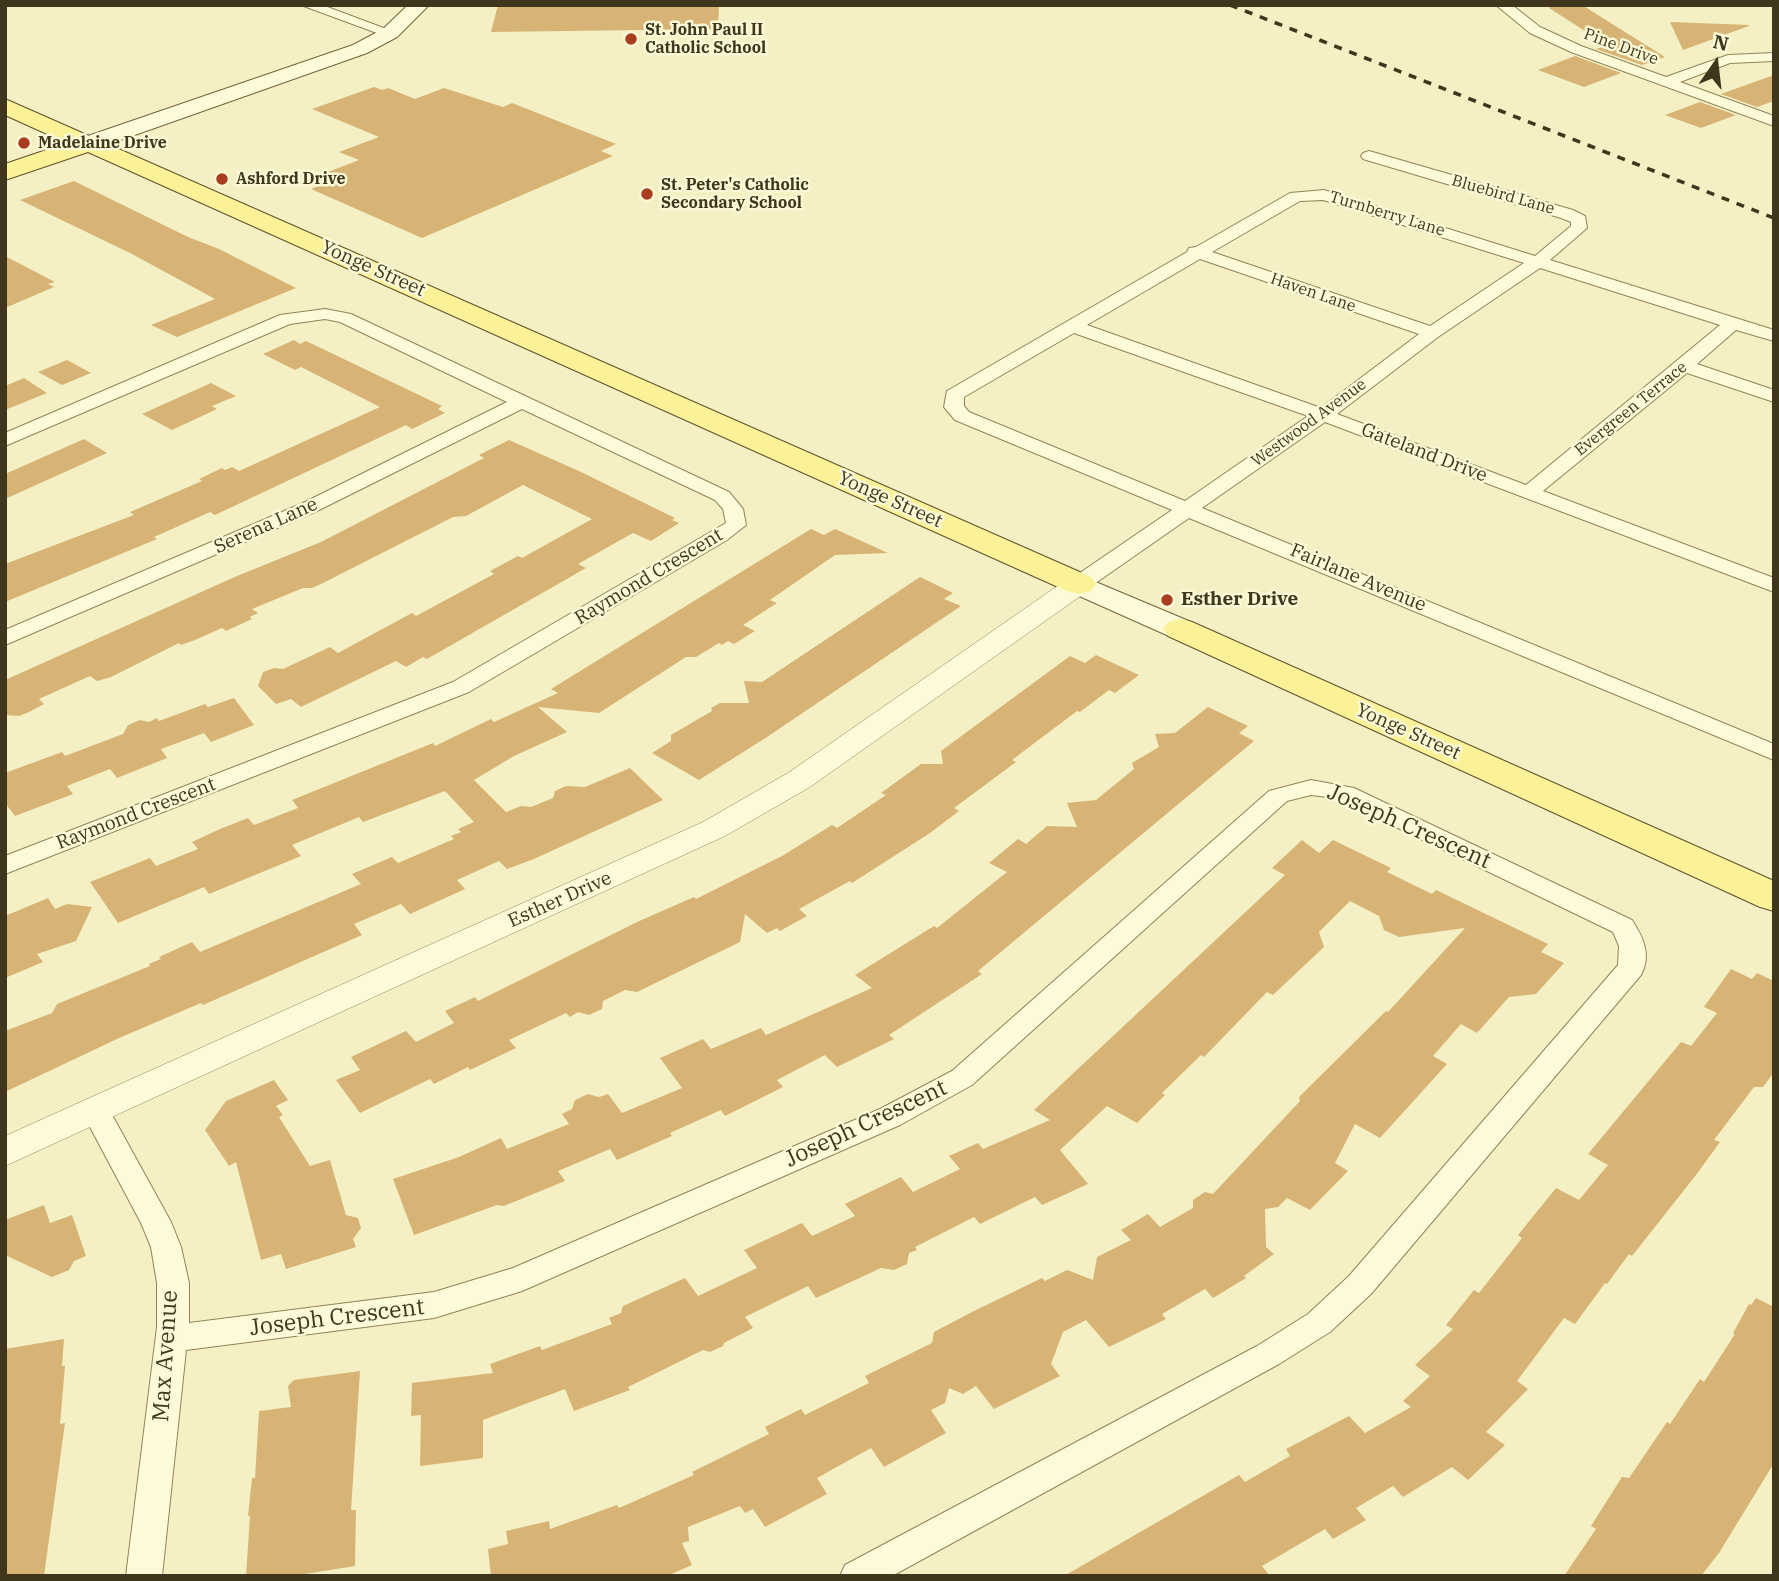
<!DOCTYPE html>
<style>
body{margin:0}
#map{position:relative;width:1779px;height:1581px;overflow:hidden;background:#f4f0c4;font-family:"IBM Plex Serif",serif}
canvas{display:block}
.frame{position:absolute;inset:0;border:7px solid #40361d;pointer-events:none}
.north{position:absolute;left:1681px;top:28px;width:70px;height:70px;-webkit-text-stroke:5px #faf8d5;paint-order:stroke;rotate:14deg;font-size:19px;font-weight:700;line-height:28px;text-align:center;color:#40361d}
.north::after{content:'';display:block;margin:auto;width:24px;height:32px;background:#40361d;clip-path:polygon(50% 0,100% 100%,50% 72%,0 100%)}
</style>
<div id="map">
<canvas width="1779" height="1581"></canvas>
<div class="frame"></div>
<div class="north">N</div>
</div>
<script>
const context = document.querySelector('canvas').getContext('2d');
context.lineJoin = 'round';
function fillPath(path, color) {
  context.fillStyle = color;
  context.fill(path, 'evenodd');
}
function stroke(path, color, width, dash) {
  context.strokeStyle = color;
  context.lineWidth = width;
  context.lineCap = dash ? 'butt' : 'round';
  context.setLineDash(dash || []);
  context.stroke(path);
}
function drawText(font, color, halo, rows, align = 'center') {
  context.font = font + ' "IBM Plex Serif",serif';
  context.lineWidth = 5;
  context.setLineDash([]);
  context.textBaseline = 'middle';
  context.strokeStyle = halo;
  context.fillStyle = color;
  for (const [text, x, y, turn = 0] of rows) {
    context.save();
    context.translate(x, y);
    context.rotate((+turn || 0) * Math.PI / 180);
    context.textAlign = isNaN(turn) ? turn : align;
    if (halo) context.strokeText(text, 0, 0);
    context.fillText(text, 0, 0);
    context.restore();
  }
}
fillPath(new Path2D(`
 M498,5h221l-1,24 -227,3z
 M1550,5h32l83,52 -23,8 -46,-16 11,-4 -58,-37z
 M1670,22l79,3v1l-66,24z
 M1575,56l46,17 -37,14 -46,-17z
 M1774,75v26l-17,6 -36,-13z
 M374,87l8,3 6,-2 27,11 29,-11 59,19 9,-4 104,41 -15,7 12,5 -191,82 -111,-49 16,-7 -12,-5 44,-17 -20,-8 40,-15 -67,-28z
 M1700,102l36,13 -35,13 -36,-13z
 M74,181l114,56 31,12 77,39 -119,49 -26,-12 64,-26 -85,-46 -110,-53z
 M5,256l50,26 -7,2 6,3 -49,21z
 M294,340l6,4 6,-3 67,32 69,33 -4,3 7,4 -33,16 -6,-4 -191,90 -5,-3 -56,25 3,2 -152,63v-38l129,-49 -4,-3 72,-31 -3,-2 23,-11 3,2 7,-3 7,4 141,-64 -79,-40 -6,3 -32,-16z
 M67,360l24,13 -29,12 -24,-13z
 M24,378l23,15 -42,17v-24z
 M211,383l25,13 -24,10 5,3 -45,21 -30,-16z
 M84,439l23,14 -102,46v-25z
 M509,440l70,31 96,47 -3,2 7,3 -28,18 -18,-8 -55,31 8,4 -159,91 -4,-2 -17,10 -10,-6 -95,46 -10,-8 -15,5 -18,-18 5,-14 11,-4 9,1 47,-22 8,6 74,-40 4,3 78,-42 -4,-3 28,-15 4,2 70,-39 -69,-34 -57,31 -13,1 -132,67 -9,4h-9l-51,21 6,4 -8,4 2,2 -26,12 -4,-3 -27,12 -14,5 -2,-2 -68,34 -14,4 -7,-5 -51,23 5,5 -15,8 -10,4 -14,-1v-35l232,-104 84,-34 163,-84 -5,-3z
 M811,529l13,6 11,-6 53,24 -53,2 -65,45 7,3 -34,22 12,6 -21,13 -6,-3 -6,4 -3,-2 -23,14h-10l-87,56 -61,-6 29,25 -53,24 -40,24 32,32 15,-6 10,1 22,-9 2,-7 11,-5 19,1 45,-19 33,32 -129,59 -27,10 -8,-8 -42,19 8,9 -55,25 -9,-10 -47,20 8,11 -159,70 -2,-2 -82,35 -114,54v-61l47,-18 5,-9 93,-38 -1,-2 12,-5 -2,-2 33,-15 8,10 161,-68 -9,-10 40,-17 6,6 56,-24 -3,-3 10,-4 -3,-3 16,-7 -29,-31 -82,31 -4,-5 -67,28 9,11 -92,38 -5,-7 -86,36 -28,-41 60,-24 6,8 42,-17 -6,-7 28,-13 28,-11 6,7 44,-17 -6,-8 141,-57 2,3 56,-27 3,3 64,-29 -7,-4z
 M920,577l33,16 -9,6 17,7 -194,131 -68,43 -47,-27 19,-12v-6l41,-24 -1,-3 9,-5h29l-5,-22 18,1z
 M1096,655l43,20 -24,18 -6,-3 -29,22 -3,-1 -65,49 4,2 -62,46 5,3 -29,22 -78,50 -2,-2 -51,28 8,7 -27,15 -3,-3 -10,5 -22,-19 -5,28 -103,50 -12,-2 -22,11 -1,8 -13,6 -11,-3 -8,5 -4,-4 -57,27 7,8 -46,22 -2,-3 -34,17 -4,-5 -70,34 -24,-33 24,-10 -9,-13 55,-26 10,11 38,-19 -9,-12 30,-14 3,4 159,-79 57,-25 2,2 86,-43 50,-31 5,3 49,-33 -5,-2 40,-29h22l-2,-13 129,-95 15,7z
 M234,698l20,27 -43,17 -7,-9 -43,16 6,9 -50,20 -7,-9 -43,17 6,8 -58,22 -10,-13v-30l57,-21 3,4 58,-22 5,-9 12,-5 9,2 8,-4 2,3 46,-17 3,3z
 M1208,707l40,19 -9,7 15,8 -276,230 4,3 -93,61 5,4 -57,28 -12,-12 -48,25 6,7 -58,29 -4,-6 -51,23 2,3 -55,24 -7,-11 -52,22 7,10 -61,25 -7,-1 -83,30 -21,-56 66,-22 42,-19 6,11 62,-25 -7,-10 10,-5 3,-9 13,-6 11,3 9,-3 14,19 60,-25 -22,-30 43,-19 8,10 50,-21 5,7 106,-47 -17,-13 79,-49 3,2 70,-56 -18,-9 29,-24 8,5 21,-18 30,1 -10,-24 29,-3 38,-31 -2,-6 27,-16 -4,-13 20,-1z
 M1302,840l17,13 14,-13 58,28 -4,4 45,22 4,-4 112,54 -7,8 23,11 -28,31 -27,3 -32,36 -16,-9 -28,32 14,8 -67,74 -25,-14 -20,39 13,8 -38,39 -23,-12 -9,9 -13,2 1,38 8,7 -30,22 2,2 -33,20 -8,-9 -43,25 4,5 -57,28 -23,-27 -23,12 -12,32 9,12 -66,33 -18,-23 -13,8 -14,-6 -4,15 -14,7 15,23 -62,34 -13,-19 -54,30 10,16 -62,33 -12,-18 -8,4 -5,-7 -52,21 1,14 -7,2 10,22 -25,11h-176l-3,-27 20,-5 -2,-13 43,-10 1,8 67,-24 2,3 75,-33 -2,-3 77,-38 -4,-7 36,-18 4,6 64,-32 -4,-7 67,-33 2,-11 38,-20 70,-34 3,3 22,-11 26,10 4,-23 34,-17 -10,-10 27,-16 12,13 33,-19v-8l12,-8 8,2 87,-93 -1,-4 87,-86 2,1 77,-84 -66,9 -15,-7 -5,-14 -29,-15 -31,31 5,15 -51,48 -6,-3 -63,65 -3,-2 -39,38 3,2 -28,28 -30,-17 -47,44 28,34 -46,21 -7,-8 -55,27 -6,-7 -59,30 2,3 -8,3 -2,11 -13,6 -13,-2 -65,30 -8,-12 -63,31 8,11 -29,15 -1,3 -13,6 -7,-2 -75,37 2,3 -56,21 -9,-22 -82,31v38l-63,8 1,-51 -10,1 1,-33 81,-10 -3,-9 50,-18 2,4 70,-26 -3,-6 12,-5 2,-7 62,-28 13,18 59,-28 -13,-18 58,-27 10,13 43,-20 -10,-12 56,-27 12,15 47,-23 -11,-13 29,-13 5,6 67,-29 -16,-10 251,-235 -13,-7z
 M48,898l7,11 12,-5 25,3 -16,34 -39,13 6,8 -38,16v-62z
 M1731,969l21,10 5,-6 17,8v91l-11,15h-9l-40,53 6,2 -24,33 -64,81 -3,-2 -22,30 -2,-1 -30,41 -11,-6 -47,63 11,8 -42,43 19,13 -37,35 -16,-13 -49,30 -10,-11 -37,22 10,12 -33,19 -8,-10 -63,37 8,10h-206l175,-101 6,7 45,-26 -4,-7 63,-33 16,17 46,-26 -8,-6 27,-25 -15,-11 38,-36 -7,-4 28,-35 5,3 43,-55 -4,-3 38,-47 23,12 29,-35 -20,-11 93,-112 10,4 26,-33 -13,-6z
 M274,1080l14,20 -12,6 7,9 -4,2 31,49 20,-6 16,55 12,3 3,10 -8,11 3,8 -70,22 -5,-15 -20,6 -25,-98 -7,4 -24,-36 21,-29z
 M44,1205l6,18 22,-8 14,41 -12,5 -5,9 -17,7 -47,-22v-35z
 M1756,1298l18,9v156l-55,90 -18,23h-137l32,-47 -5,-3 31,-49 7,1 38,-56 3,2 30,-45 4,3 31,-48 -2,-1 16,-29 2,1z
 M64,1339l-2,27h3l-5,58 5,-1 -21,153h-39v-227z
 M360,1371l-9,139h5l-1,56 -62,10h-47l4,-60h-2l4,-38h3l4,-67 32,-4 -3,-21 6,-6z`), '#d7b475');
const minor = new Path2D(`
 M301,5h21l75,28 -2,3h-10z
 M1496,5h16l28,22 41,19 85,31 62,-22 46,-2v8l-44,2 -50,19 94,34v10l-203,-74 -41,-19z
 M1369,151l204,59 12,6 2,12 -37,32 224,70v11l-38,-11 -39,34 77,26v12l-87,-29 -144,118 231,87v14l-449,-170 -123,86 572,236v16l-585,-242 -102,71h-16l-3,-5 3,-5 101,-69 -217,-90 -11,-13 3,-16 240,-139 2,-4 7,-1 94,-54 34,-3 211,66 36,-30v-4l-10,-4 -198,-59 -2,-3 2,-3zM1323,200l201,63 -94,63 -218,-74 88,-51zM1200,259l219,75 -98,74 -234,-83zM1540,268l180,57 -194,160 -189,-71 101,-77zM1074,333l234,83 -123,85 -216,-89 -5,-6v-9z
 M325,309l26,5 378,178 14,17 3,16 -19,15 -258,152 -464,182v-18l448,-174 273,-159 -3,-14 -8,-9 -193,-91 -205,102 -312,134v-15l298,-127 204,-101 -167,-80 -15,-3 -35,5 -285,122v-13l275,-118z
 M1311,780l43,8 278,132c11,17 20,35 9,55l-270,319 -41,38 -51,32 -387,212h-52l5,-11 412,-219 51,-32 41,-38 269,-311 1,-19 -6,-14 -277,-134 -25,-3 -24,6 -315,284 -72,40 -378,166 -88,27 -248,32 -24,226h-36l31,-249v-44l-6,-36 -10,-24 -59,-111 4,-8 10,-3 10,3 65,118 10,25 8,36v40l245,-31 79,-24 367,-159 72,-38 317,-280z`);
const tertiary = new Path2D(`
 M1079,576l10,2 4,6 -4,6 -279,197 -85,49 -720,330v-30l698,-314 85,-49 281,-195z`);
const secondary = new Path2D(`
 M408,5h21l-32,32 -30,16 -269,95h-16l-3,-5 3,-5 271,-93 30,-16z
 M1079,575l112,47 5,7 -5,7 -11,3 -11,-3 -101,-45 -4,-7 4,-7z`);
const primary = new Path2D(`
 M5,99l1086,478 5,7 -5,7 -12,3 -12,-3 -979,-439 -83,28v-16l62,-21 -62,-28z
 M1180,619l12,3 582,259v30l-14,-4 -592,-271 -5,-7 5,-7z`);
stroke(minor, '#918357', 2);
stroke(tertiary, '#918357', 1);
stroke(secondary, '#73643a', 2);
stroke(primary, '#5f4f2c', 2);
fillPath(minor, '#fdfad9');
fillPath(tertiary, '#fdfad9');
fillPath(secondary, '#fdfad9');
fillPath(primary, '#fbf298');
stroke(new Path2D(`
 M1230,5l544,213`), '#40361d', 3.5, [8, 8]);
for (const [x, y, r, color] of [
 [631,39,7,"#a93d1f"],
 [24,143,7,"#a93d1f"],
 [222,179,7,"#a93d1f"],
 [647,194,7,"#a93d1f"],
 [1167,600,7,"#a93d1f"]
]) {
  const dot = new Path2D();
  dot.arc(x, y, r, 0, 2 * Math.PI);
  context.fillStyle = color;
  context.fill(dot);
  stroke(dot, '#faf8d5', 2.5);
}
drawText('bold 16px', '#40361d', '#faf8d5', [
 ["St. John Paul II",645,30],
 ["Catholic School",645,48],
 ["Madelaine Drive",38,143],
 ["Ashford Drive",236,179],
 ["St. Peter's Catholic",661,185],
 ["Secondary School",661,203]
], 'left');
drawText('16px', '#40361d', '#faf8d5', [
 ["Pine Drive",1621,47,20],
 ["Bluebird Lane",1503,195,16],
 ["Turnberry Lane",1387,214,17],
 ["Haven Lane",1313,293,19],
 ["Evergreen Terrace",1631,409,-39],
 ["Westwood Avenue",1309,423,-36]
]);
drawText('19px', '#40361d', '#faf8d5', [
 ["Yonge Street",373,269,24],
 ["Gateland Drive",1424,453,21],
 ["Yonge Street",890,500,24],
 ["Serena Lane",266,526,-24],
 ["Raymond Crescent",649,577,-31],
 ["Fairlane Avenue",1358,578,23],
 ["Yonge Street",1408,732,24],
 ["Raymond Crescent",136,814,-21],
 ["Esther Drive",560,900,-24]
]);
drawText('bold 19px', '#40361d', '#faf8d5', [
 ["Esther Drive",1181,600]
], 'left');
drawText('23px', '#40361d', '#faf8d5', [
 ["Joseph Crescent",1409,827,24],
 ["Joseph Crescent",866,1124,-25],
 ["Joseph Crescent",337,1318,-7],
 ["Max Avenue",166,1356,-86]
]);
</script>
